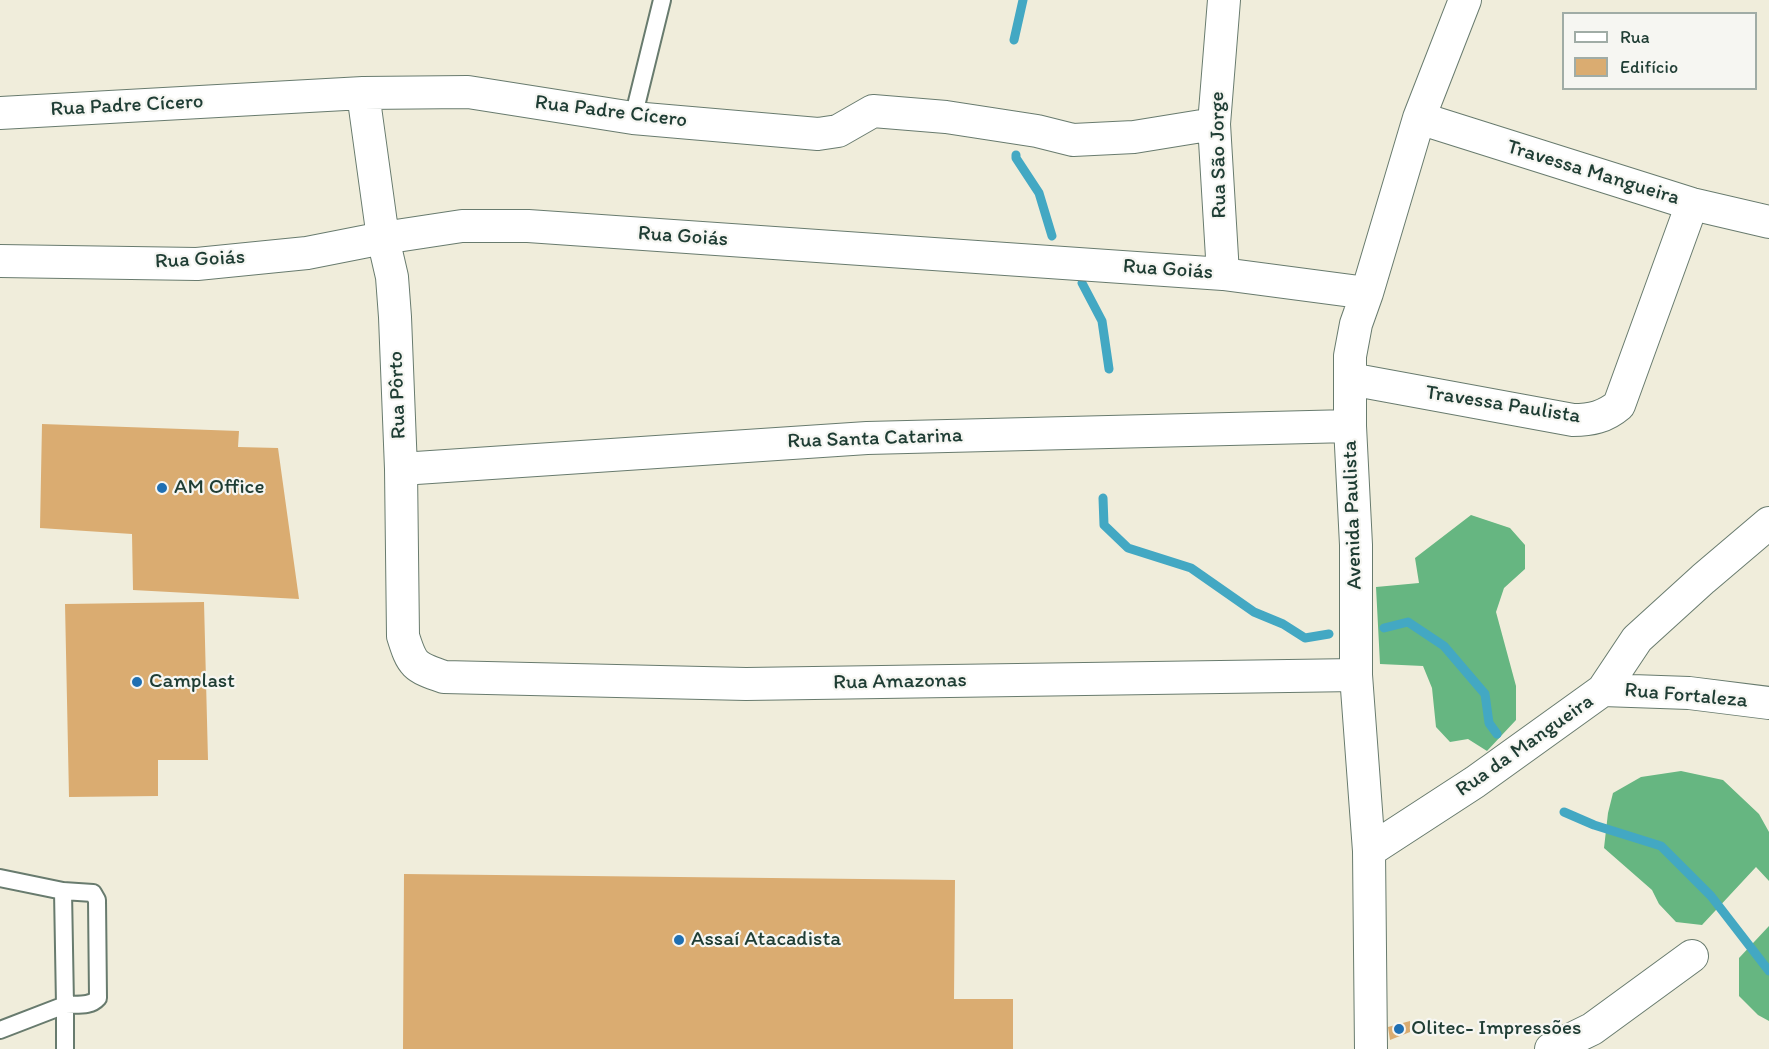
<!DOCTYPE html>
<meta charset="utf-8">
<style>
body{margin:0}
#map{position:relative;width:1769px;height:1049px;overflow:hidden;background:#f0eddb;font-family:Itim,sans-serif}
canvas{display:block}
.legend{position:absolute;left:1562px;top:12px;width:195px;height:78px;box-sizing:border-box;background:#f6f6f2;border:2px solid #a0aca6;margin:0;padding:8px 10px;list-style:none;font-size:18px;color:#1f3d34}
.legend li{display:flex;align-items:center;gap:12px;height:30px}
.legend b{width:30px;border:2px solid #a0aca6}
</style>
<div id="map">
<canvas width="1769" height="1049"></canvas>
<ul class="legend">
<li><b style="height:8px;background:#fff"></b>Rua</li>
<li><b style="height:16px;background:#daac71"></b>Edifício</li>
</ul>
</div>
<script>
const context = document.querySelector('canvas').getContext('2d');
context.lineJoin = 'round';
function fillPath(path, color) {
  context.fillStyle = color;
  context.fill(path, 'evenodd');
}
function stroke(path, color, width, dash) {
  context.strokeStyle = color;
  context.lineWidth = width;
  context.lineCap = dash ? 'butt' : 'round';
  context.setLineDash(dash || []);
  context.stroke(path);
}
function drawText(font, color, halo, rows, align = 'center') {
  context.font = font + ' Itim,sans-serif';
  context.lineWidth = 4.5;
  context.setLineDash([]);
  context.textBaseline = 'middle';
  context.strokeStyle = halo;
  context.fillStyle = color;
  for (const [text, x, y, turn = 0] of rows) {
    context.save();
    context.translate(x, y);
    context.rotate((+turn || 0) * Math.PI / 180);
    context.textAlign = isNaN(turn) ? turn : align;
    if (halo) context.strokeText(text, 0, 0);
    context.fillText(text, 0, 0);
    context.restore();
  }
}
fillPath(new Path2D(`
 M1471,515l39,13 15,17v24l-21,19 -8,24 20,74v34l-29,31 -19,-12 -18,3 -14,-15 -4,-39 -9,-22 -43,-2 -4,-77 43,-4 -4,-25z
 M1681,771l42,9 36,34 10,18v49l-13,-14 -54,58 -26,-3 -17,-18 -7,-14 -48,-42 4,-35 5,-20 28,-16z
 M1769,926v95l-11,-6 -19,-19v-38z`), '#66b681');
stroke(new Path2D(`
 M1014,40l9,-40
 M1016,155v3l23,35 13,43
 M1082,283l20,38 7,48
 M1103,498l1,27 24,23 63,20 63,44 29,12 22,14 24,-4
 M1384,628l24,-6 36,24 41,48 4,29 8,11
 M1564,812l30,13 67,21 50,50 58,75`), '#43a8c3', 9);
fillPath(new Path2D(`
 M42,424l197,7 -1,16 40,1 21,151 -166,-9 -1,-56 -92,-6z
 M204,602l4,158h-50v36l-89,1 -4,-193z
 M404,874l551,6 -1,119h59v50h-610z
 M1410,1021v11l-20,8 -2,-13z`), '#daac71');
const lane = new Path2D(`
 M633,118l29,-118
 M0,878l63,13 2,114 -65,25
 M63,891l30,2 4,7 1,98c-8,9 -21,6 -33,7v44`);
const street = new Path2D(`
 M363,93l20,145 9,39 3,40 6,152 2,167c9,29 11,31 41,41l302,7 610,-9
 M0,113l363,-20 105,-1 165,26 185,16 20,-3 35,-20 73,6 91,14 36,9 61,-3 80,-13
 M1419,118l273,86 77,18
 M0,261l197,3 110,-11 76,-15 79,-12h66l695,48 144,19
 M1223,274l-9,-150 10,-124
 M1350,379l223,41c18,0 32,-3 46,-15l73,-201
 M401,469l466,-31 483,-12
 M1603,690l86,3 80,10
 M1369,851l106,-69 128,-92 34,-51 66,-60 66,-56
 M1371,1049l-2,-198 -13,-176v-130l-6,-119v-70l6,-32 11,-31 52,-175 46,-118
 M1551,1049l41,-20 100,-73`);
stroke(lane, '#687b6e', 20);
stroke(street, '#687b6e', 34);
stroke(lane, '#fff', 16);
stroke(street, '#fff', 32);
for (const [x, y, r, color] of [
 [162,488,6,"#1f6fb2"],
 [137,682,6,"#1f6fb2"],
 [679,940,6,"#1f6fb2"],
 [1399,1029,6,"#1f6fb2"]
]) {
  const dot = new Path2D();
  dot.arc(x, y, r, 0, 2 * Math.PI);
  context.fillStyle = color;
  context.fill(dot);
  stroke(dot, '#f6f6f2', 2);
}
drawText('21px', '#1f3d34', '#f6f6f2', [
 ["Rua Padre Cícero",127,106,-3],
 ["Rua Padre Cícero",611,112,7],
 ["Rua São Jorge",1219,155,-91],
 ["Travessa Mangueira",1593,173,17],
 ["Rua Goiás",683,237,4],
 ["Rua Goiás",200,260,-3],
 ["Rua Goiás",1168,270,4],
 ["Rua Pôrto",398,395,-92],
 ["Travessa Paulista",1503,405,9],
 ["Rua Santa Catarina",875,439,-2],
 ["Avenida Paulista",1353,515,-92],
 ["Rua Amazonas",900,682,-1],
 ["Rua Fortaleza",1686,696,5],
 ["Rua da Mangueira",1525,746,-35]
]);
drawText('21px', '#1f3d34', '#f6f6f2', [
 ["AM Office",174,488],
 ["Camplast",149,682],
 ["Assaí Atacadista",691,940],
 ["Olitec- Impressões",1411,1029]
], 'left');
</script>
